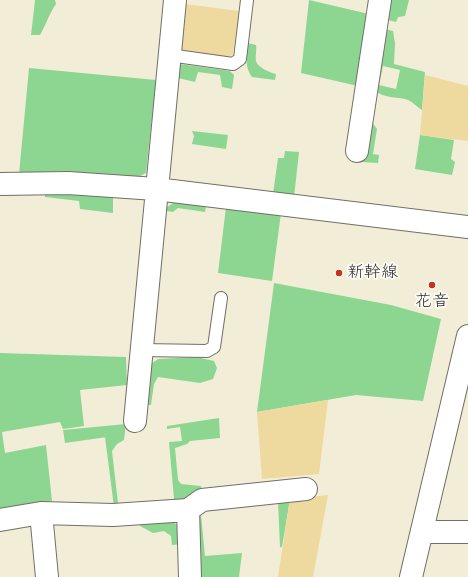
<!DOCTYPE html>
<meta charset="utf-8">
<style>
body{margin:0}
canvas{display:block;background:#f2edd7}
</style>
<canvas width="468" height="577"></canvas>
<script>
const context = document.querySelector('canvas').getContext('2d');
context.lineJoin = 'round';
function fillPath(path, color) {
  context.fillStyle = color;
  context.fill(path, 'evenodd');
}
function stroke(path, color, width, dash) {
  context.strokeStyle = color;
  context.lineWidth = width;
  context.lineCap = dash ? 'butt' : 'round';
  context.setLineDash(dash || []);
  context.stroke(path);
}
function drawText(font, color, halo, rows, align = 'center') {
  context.font = font + ' Itim,"Klee One",sans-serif';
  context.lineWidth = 3.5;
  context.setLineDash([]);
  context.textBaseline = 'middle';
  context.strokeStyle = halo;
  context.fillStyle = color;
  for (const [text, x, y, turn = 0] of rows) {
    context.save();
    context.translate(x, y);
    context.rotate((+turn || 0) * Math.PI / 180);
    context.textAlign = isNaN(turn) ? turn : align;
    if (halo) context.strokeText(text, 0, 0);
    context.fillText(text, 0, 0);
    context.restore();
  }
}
fillPath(new Path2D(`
 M35,0h20l1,4c-7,10 -10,21 -16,31h-9z
 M309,0l60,14 -11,72 -57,-13z
 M388,0h21l-4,16 -7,1 -2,5 -12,-3z
 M384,29l9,2 2,12 -1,21 31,8 -3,38c-5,-3 -9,-8 -14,-10 -12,-4 -24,-1 -34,-10zM383,66l17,4 -4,19 -17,-4z
 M248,43l8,2c1,6 -1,10 0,16 1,6 15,12 20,13l-1,6 -23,-3c-8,-11 -5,-21 -4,-34z
 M179,64l51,7 4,4 -2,14 -10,-2 -2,-12 -22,-3 -3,10 -17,-4z
 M29,68l127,12 -10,93 -8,4 -78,-6 -41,3z
 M368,122h4l5,7 -4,25 6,1 -1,8 -17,-1z
 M192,131l36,4 -2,14 -34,-5 2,-8z
 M420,135l34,5 -3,19 4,3 -3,13 -37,-6z
 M285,151l14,1 -5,45 -21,-3 5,-36h6z
 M45,193h31l37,3v17l-33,-4 -1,-8 -34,-4z
 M175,202l31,3 -1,7 -27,-4 -5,4 -6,-1v-4z
 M226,207l55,6 -9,68 -54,-8z
 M274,283l117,22 50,14 -18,82 -67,-6 -99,17z
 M0,353l126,4 1,28 -47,5 4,36 -21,3 -3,-7 -58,10 3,21 41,-8 6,56 -52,8z
 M196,357l18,4 3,7 -4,11 -13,4 -42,-6 -4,7 -3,21h-6l2,-38 11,-8z
 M219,418l1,20 -30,3 -3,3 -12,4 3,32 3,4 20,2 1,5 -23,12 -65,4 -9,-70h2l-42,6 -2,-13 63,-6 -2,16 -7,4 -5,7 6,52 6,2 50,-6 -5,-57 13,-1 -2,-14 -13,2v-3z
 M290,499l-8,48h-2l-2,-46z
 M196,515h5l4,41 37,-3 -3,24h-39z
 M139,520h32l11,9 2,15 -12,1 -1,-9 -7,-5 -11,2 -13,-7z`), '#8dd692');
fillPath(new Path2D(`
 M185,4l54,7 -6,43 -5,3 -48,-7z
 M425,75l43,11v55l-48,-6z
 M328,400l-9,74 -57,5 -5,-67z
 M328,495l-15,82h-35l12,-78z`), '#eeda9e');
const service = new Path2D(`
 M169,55l64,9 7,-5 7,-59
 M141,350l66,1 7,-4 7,-49`);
const minor = new Path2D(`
 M357,151l23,-151
 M0,184l68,-1 88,6 312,38
 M135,421l40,-421
 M188,510l2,67
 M41,513l6,64
 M0,520l41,-7 72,2 75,-5 14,-10 104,-11
 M422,532h46`);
const tertiary = new Path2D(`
 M411,577l57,-241`);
stroke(service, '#716f67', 14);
stroke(minor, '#716f67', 24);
stroke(tertiary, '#716f67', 24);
stroke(service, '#fff', 12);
stroke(minor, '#fff', 22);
stroke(tertiary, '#fff', 22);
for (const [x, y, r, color] of [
 [339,273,4,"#c8321e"],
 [432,285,4,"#c8321e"]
]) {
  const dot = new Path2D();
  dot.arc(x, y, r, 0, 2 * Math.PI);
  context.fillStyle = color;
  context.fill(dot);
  stroke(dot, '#fdfcf7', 1.5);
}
drawText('17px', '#2b2b2b', '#fdfcf7', [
 ["新幹線",347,273],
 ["花音",432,302,"center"]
], 'left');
</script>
